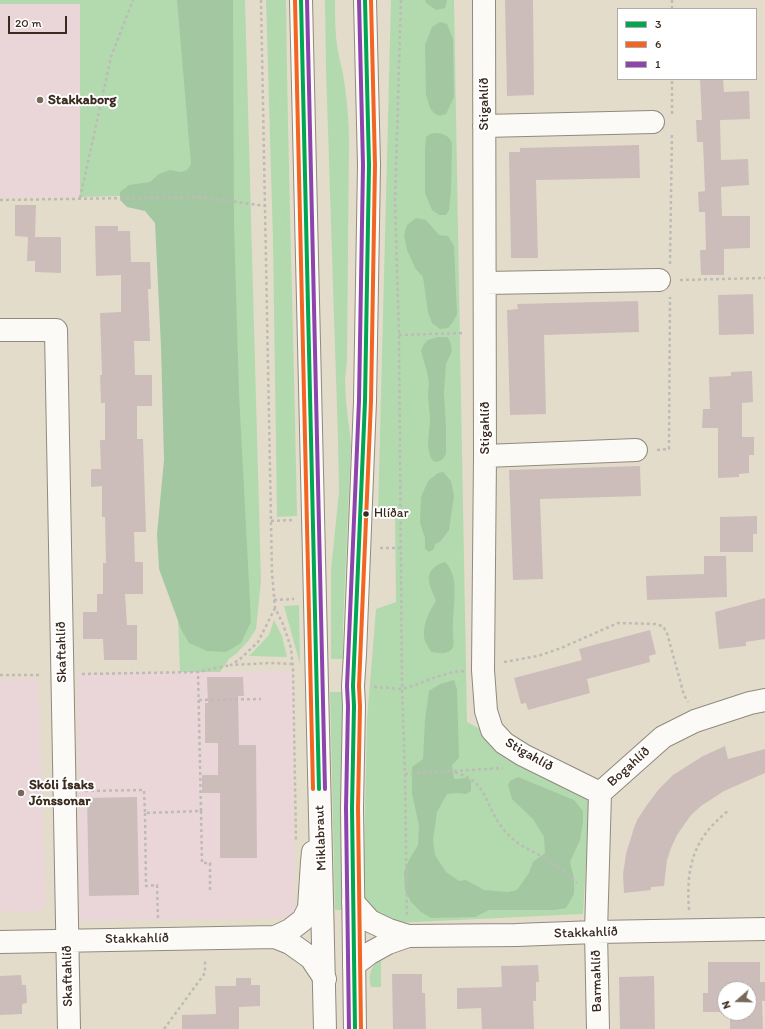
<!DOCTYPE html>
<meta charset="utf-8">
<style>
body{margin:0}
#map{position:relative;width:765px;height:1029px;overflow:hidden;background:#e4dcca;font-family:Itim,sans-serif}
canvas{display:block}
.legend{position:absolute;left:617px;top:8px;width:140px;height:72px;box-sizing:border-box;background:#fff;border:1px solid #b1aaa5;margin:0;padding:5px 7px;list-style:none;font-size:12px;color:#3b2a1e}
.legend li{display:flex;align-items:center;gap:8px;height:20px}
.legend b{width:20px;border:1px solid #b1aaa5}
.north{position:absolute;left:717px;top:981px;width:40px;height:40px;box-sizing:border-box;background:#fff;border:1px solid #b1aaa5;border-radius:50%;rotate:250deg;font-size:11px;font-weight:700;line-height:16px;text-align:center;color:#3b2a1e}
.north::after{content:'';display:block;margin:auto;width:14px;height:18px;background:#76685a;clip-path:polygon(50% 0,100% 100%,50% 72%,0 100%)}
.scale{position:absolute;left:8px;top:16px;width:59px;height:18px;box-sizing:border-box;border:2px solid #3b2a1e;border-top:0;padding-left:5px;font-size:12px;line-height:14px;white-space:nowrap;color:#3b2a1e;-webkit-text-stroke:3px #fff;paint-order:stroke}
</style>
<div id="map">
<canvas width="765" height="1029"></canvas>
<ul class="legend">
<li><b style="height:5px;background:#00a651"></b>3</li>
<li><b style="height:5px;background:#f26522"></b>6</li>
<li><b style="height:5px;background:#8e44ad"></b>1</li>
</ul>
<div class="north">N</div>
<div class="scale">20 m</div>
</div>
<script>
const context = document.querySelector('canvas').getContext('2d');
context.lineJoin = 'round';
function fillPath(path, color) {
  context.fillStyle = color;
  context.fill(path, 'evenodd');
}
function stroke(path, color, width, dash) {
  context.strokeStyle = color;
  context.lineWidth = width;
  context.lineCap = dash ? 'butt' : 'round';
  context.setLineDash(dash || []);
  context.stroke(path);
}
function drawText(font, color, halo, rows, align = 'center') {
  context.font = font + ' Itim,sans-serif';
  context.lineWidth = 4;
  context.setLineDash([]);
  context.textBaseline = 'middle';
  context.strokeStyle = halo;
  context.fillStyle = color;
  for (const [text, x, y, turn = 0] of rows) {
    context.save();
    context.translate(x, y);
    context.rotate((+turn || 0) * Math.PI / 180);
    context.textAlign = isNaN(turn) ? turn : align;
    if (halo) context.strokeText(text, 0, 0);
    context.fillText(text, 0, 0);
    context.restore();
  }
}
fillPath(new Path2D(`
 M0,4h80v193h-80z
 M292,671l3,247 -215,3 -3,-247z
 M38,678l8,227 -9,7 -37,-1v-231z`), '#ead5d9');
fillPath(new Path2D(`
 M0,0h245l16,581 -5,48 -7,11 -12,13 -8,6 -9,13h-40l-18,-477 -82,2v-193h-80z
 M266,0h20c2,172 8,344 11,516l-20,1 -4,-277z
 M325,0h10c0,19 0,38 4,56 1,6 3,12 4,18 4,23 6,46 6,69l-2,218 -2,19 1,21 5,44 -8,181v33h-12v-89l8,-78 -1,-52 -12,-371z
 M391,0h63l6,344 7,378 13,7 26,30 84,42 -7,113 -188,9 -16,-9 -15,-15v-39l3,-141 9,-110 20,-7 -1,-89h-17z
 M299,605l1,59 -16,-58z
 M274,620l8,16 5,21 -38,-1 20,-21z
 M330,692h12v218h-7z
 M381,957v30h-10c-4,-13 1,-21 10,-30z`), '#b2daae');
fillPath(new Path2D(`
 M177,0h56l1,222 5,172 12,228 -10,21 -15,9 -19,-1 -18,-8 -8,-14 -22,-60 -2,-35 7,-74 -3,-113 -6,-124 -10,-12 -18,-4 -7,-7v-8l9,-7 21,-3 9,-8 11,-4 11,2 6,-2 4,-6z
 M425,0h22l-2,8 -9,2 -10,-7z
 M440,22l7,2 6,15 1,58 -8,17 -6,2 -5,-2 -5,-6 -4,-13 -1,-50 7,-18z
 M434,133c8,0 15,2 18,10l-1,48 -2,19 -3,5h-7l-7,-5 -7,-17v-44l1,-12 4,-3z
 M416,218l10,2 13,15 9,1 6,10 3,68 -4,8 -5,6 -8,1 -8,-6 -4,-11 -5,-35 -8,-9 -8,-18 -3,-15 3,-10z
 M438,337h9l3,4 1,4 1,6 -6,13 -2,28 2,35v27l-4,6 -5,2 -4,-1 -2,-3 -2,-6 -1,-7 2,-26 -2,-24 1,-12 -2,-11 -6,-21 3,-7 4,-4z
 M443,472l8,9 3,15 -5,34 -9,12 -5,2 -1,5 -5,3 -4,-3v-11l-5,-15 1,-26 7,-16 10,-8z
 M445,562c5,4 8,13 9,19 2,18 -2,35 -1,53 0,5 2,11 -1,15 -5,6 -14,4 -21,3 -2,-4 -5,-8 -6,-11 -4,-14 4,-29 11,-40 -2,-6 -6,-13 -7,-19 -2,-11 7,-18 16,-20z
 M454,680l3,9 2,69 -7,7 2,14 13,-1 4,3v10l-5,3 -9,-1 -10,1 -10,18 -4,28 2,15 11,17 13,9 7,-1 18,10 24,2 9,-2 12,-17 4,-11 12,-9 -1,-16 -11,-18 -21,-20 -4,-14 2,-4 8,-4 56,23 9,11v10l-3,19 -10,22 4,16v16l-8,14 -11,2h-66l-14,7 -44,1 -10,-6 -10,-10 -6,-12 -1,-18 5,-12 9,-15 1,-19 -7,-33v-26l11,-8 2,-39 4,-29 11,-7z`), '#a3c8a1');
fillPath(new Path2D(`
 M505,0h28l1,95 -27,1z
 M700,79h23l1,13 25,-1 1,28 -30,1 1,40 27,-1 1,26 -28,2 1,29h28v32l-26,1v26h-23l-1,-25h6l-1,-38h-6l-1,-20 7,-1 -2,-49h-6l-1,-22h6z
 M639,145l1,33 -104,2 2,78h-27l-2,-106h11v-4z
 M15,205h21l-1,32h26v36l-26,-1v-11h-8l1,-24 -13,-1z
 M95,226h23v5h12l1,31h19l1,27h-3l2,52h-16l1,34h17v31h-15v33h6l3,93h-12l1,30h8v32h-18l2,31h10v35h-33l-1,-21h-20v-27h14v-18h6v-31h3l-1,-46h-3v-31l-11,1v-18h10l-1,-29h5v-37h-4l-1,-28h2l-2,-62 21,-1v-37l-25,1z
 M753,294l1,40 -35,1 -1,-40z
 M638,301l1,31 -95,3 2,79 -36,1 -3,-105 11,-1 -1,-5z
 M752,371l1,31 -11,1v34h12v18h-5v18l-10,1v3l-21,1v-50h-16l1,-19h7l-1,-32 22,-1v-4z
 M640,466l1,30 -101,3 3,80 -30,1 -4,-110z
 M757,516v18h-4v18h-33v-35z
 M704,556h22l1,41 -80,3 -1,-24 58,-2z
 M765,598v41l-19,3v4l-27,3 -4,-37z
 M650,630l6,24 -7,2 1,6 -63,17 3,14 -62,17 -2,-7 -5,1 -7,-26 68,-18 -3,-11z
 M207,677h36l1,19h-6l1,49h17l1,113h-37v-65h-18v-18h16v-32h-13v-40h3z
 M725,746l3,13 37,-10v24l-41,18 -23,15 -10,9 -14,20 -6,13 -4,12 -3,26 -13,1v3l-27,3 -1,-19 3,-20 7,-23 4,-11 10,-15 12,-16 14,-14 30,-19z
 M137,797l2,98 -50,1 -2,-98z
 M708,962h52v20h5v19h-3l1,28h-33v-16h19v-24h-24v23h-22v-19h5z
 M538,965l1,17h-3v19h-3l1,28h-52l-1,-21 -24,1v-21l45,-1 -1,-21z
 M392,974h30v19h3l1,36h-33z
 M21,975l1,10h4l1,18 -5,1v10l-22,1v-39z
 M654,976l1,53h-35l-1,-52z
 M236,978h15v7h9v21l-21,1v22h-57v-14l34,-1 -1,-28h21z`), '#ccbdbb');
const minor = new Path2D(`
 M484,0l1,456 -2,214 3,41 6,19 12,13 19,12 77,38
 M484,126l169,-4
 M485,283l174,-3
 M0,330h56l13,699
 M485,456l151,-6
 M353,902l17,19 19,9 19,6 108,-1 80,-3 169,-3
 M275,937l15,-7 13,-10 6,-12 3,-46 1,-10
 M0,942l275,-5 15,6 21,15 14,21
 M354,965l16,-12 18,-10 20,-7
 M598,1029l-2,-97 4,-139 63,-56 32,-16 55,-18 15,-3`);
const highway = new Path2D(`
 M301,0l24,1029
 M355,1029l-3,-221 2,-102 -1,-20 2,-32 10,-253 4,-236 -4,-165`);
stroke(minor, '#908a7e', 24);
stroke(highway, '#908a7e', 24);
stroke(new Path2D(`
 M261,0l11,573 3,35 8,16 8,24 2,21 3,171
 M401,0l-6,201 4,134 3,354 3,85 2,141
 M672,9v-9
 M672,114v-35
 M80,198l31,-141 22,-57
 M0,200l201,-3 64,9
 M670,264l2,-131
 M680,280l85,-2
 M399,335l65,-2
 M657,450l12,-1 1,-152
 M271,521l21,-1
 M380,548h21
 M274,600l20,-1
 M275,608l-17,34 -18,17 -9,6 39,-2 23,1
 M504,662l34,-6 23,-8 57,-25 37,1 8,2 4,7 17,62 4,7
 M82,674l116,-2 33,-7
 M0,675h41
 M374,687l28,2 11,-3 20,-8 20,-6 11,-1
 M199,700l62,-1
 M449,771c39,8 33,29 52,55 6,8 14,16 23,21 9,5 19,9 27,15 9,6 18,14 26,21
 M454,771l49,-3
 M405,774l44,-3
 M85,791l59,-1 1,23 56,-2 -3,-139
 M201,811l1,52h8v28
 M145,813l1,73 11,-1 1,34
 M689,910c-3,-44 4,-71 39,-99
 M164,1029l41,-56v-14`), '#bebbb6', 2.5, [3, 3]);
stroke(minor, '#fbfaf7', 22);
stroke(highway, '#fbfaf7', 22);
stroke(new Path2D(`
 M301,0l18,789
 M355,1029l-3,-221 2,-102 -1,-20 12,-285 4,-236 -4,-165`), '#00a651', 4);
stroke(new Path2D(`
 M295,0l18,789
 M361,1029l-3,-221 2,-102 -1,-20 12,-285 4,-236 -4,-165`), '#f26522', 4);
stroke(new Path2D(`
 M307,0l18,789
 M349,1029l-3,-221 2,-102 -1,-20 12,-285 4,-236 -4,-165`), '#8e44ad', 4);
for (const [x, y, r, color] of [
 [40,100,4,"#76685a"],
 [366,514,3.5,"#3b2a1e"],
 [21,793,4,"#76685a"]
]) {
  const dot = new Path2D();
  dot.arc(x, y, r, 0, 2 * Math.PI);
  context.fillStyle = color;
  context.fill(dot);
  stroke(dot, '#fff', 1.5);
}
drawText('13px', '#3b2a1e', '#fff', [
 ["Hlíðar",374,514]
], 'left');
drawText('bold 14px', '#3b2a1e', '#fff', [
 ["Stakkaborg",48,100],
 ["Skóli Ísaks",29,785],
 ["Jónssonar",29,801]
], 'left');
drawText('14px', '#3b2a1e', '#fff', [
 ["Stigahlíð",484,104,-90],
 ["Stigahlíð",485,428,-90],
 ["Skaftahlíð",62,652,-91],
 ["Stigahlíð",529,755,30],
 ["Bogahlíð",629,767,-42],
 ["Miklabraut",321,838,-92],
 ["Stakkahlíð",586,933,-2],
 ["Stakkahlíð",137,939,-1],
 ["Skaftahlíð",68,976,-91],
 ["Barmahlíð",597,981,-91]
]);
</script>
